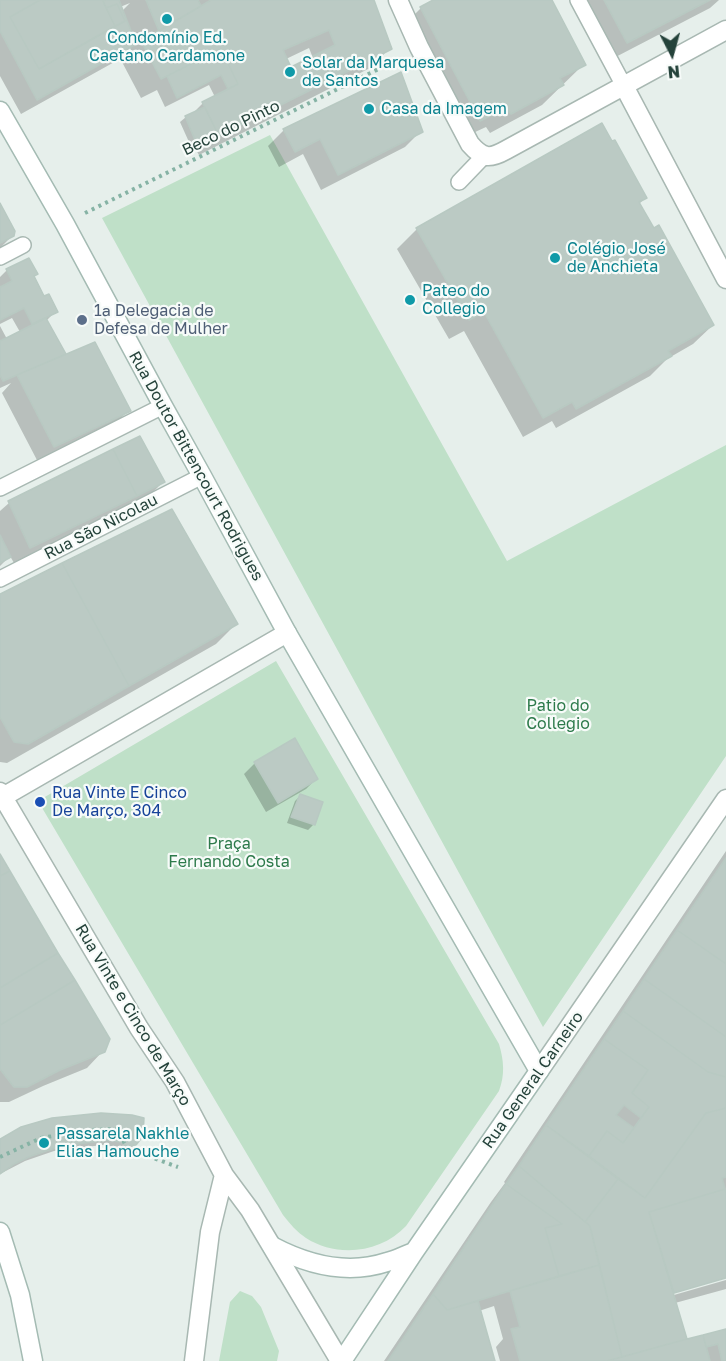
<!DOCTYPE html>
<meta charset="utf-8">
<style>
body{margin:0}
#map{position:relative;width:726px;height:1361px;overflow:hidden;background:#e6efeb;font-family:"Golos Text",sans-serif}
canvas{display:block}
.north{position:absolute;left:642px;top:24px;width:60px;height:60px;-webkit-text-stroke:4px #f7fbf9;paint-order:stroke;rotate:174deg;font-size:16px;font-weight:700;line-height:24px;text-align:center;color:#24423a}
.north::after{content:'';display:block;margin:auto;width:21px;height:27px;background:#24423a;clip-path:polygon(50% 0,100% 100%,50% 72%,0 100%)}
</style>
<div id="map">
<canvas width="726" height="1361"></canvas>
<div class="north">N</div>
</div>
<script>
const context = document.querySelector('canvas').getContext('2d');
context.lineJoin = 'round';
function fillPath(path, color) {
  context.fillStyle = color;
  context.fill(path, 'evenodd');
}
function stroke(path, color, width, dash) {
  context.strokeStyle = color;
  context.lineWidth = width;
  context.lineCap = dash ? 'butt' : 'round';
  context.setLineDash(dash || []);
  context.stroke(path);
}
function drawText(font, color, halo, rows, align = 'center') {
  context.font = font + ' "Golos Text",sans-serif';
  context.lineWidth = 4.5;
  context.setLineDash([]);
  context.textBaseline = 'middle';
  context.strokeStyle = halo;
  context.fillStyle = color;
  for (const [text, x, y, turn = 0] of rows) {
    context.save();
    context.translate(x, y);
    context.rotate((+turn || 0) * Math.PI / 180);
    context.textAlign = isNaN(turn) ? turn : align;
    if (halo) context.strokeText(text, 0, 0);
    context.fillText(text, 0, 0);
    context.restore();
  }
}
fillPath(new Path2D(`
 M270,135l237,426 219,-116v311l-183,271 -441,-809z
 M276,661l223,383c5,17 6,31 0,47l-93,135c-25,27 -69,32 -100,12 -9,-6 -16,-14 -23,-23l-245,-414z
 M240,1291l12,5 9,11 18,44 -2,10h-58l11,-59z`), '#bfe0c8');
fillPath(new Path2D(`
 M0,0h372l18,48 -20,20 -171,87 -3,-5 -3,1 -13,-29 6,-5 6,-3 11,-11 12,-6 -6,-12 -44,22 -8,-17 -16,8 -19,-36 10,-10 -2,-4 -12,12 -97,54 -21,-38zM130,3l-8,8 -2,-4zM309,48l4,10 -23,11 -4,-10z
 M437,0h113l34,64 -42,41 -52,28 -4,-6 -26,12 -59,-111 20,-20z
 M573,0h146l-9,8 -104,54z
 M400,74l21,57 -16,16 -84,43 -18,-36 -24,13 -11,-21 16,-16z
 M601,125l44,73 -6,6 74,121 -20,19 -26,15 -17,17 -94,52 -4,-7 -29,16 -59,-106 -15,8 -52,-90 20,-20z
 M0,207l13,28 -13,13z
 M7,270l26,7 11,21 12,13 -10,10 18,32 -6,6 71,51 -16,16 -75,36 -36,-69 9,-10 -11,5v-62l7,13 13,-7 -8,-14 -12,6v-47z
 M140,438l23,44 -11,11 -28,14 -5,5 -105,51 -4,-7 -10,10v-55l9,-8z
 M0,595l236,29 -20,20 -209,119 -7,-1z
 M255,763l62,15 -11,11 -40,23 -22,-38z
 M300,796l21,7 -8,22 -5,5 -21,-7 8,-22z
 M726,851v426l-60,17 1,3 59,-17v9l-51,14 11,38 40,-11v31h-226l-4,-14 7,-8 -9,-33 -15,5 14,50h-109l107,-159 14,-19 -1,-1z
 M0,857l103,194 -16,17 -44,18 -34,16h-9z
 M52,1120l83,24 -6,6h-8l-6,-3 -13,-2 -48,6 -29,10 -25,13v-33z`), '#0003');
const building = new Path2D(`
 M0,0h40l-30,17 29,52 86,-48 -8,-17 -11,4 -3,-7 3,-1h13l17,44 -99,56 -37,-69z
 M40,0h66l-3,1 12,25 -76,43 -29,-52z
 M146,0h52l3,6 -42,25z
 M211,0h163l18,49 -173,87 -17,-34 36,-18 -17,-35 -60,30 -20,-38zM329,30l6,15 -44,22 -8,-17z
 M433,0h119l34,65 -26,13 4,7 -53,29 -5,-6 -26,13 -60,-114z
 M604,0h106l-83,43z
 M117,4l8,17 -10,5 -9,-18z
 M221,49l17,35 -10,5 -7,-14 -44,23 -10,-22z
 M401,72l22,60 -85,43 -18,-36 -25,13 -12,-23z
 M205,107l14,29 -21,11 -13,-31z
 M602,123l10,18 3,-1 32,58 -8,4 15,26 5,-3 55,100 -46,26 4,5 -96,53 -4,-7 -29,16 -59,-106 -15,8 -53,-92z
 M0,203l15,28 -1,5 -14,7z
 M29,258l9,16 -4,2 10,20 5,-2 9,18 -26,12 -8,-16 -24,12v-33l12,-6 -6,-12z
 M46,318l20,36 -63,27 -3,-6v-34z
 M95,342l36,69 -77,36 -37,-72z
 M140,436l25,46 -28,14 -24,-47z
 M113,449l24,47 -107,52 -22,-47z
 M172,509l66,115 -109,62 -67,-123z
 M0,535l11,22 -11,6z
 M62,563l67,123 -101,58 -14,-2 -14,-25v-123z
 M295,738l23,41 -40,24 -24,-41z
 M300,794l23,8 -8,23 -24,-8z
 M0,854l10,17 -10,5z
 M726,858v106l-49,-34z
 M10,871l48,82 -58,35v-112z
 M677,930l49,34v73l-82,-58z
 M58,953l17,27 -75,45v-37z
 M644,979l82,58v40l-18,-5 -85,-61z
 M75,980l35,59 -5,13 -45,18 -33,17h-13l-14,-18v-44z
 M623,1011l85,61 18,5v31l-20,5 -61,85 -56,-42 18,-25 16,12 26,-36 -17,-14 16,-23 -44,-31z
 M604,1039l44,31 -16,23 17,14 -8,11 -17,-13 -8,10 18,13 -11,15 -16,-12 -18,25 -43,-31z
 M726,1108v69l-4,1 3,11 -76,23 38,127 -65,18 -32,-131 -5,-4 33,-43 27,19 61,-85z
 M101,1113l31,2 12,3 -1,18 -7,9 -9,1 -6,-4 -13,-2 -47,6 -30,10 -17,8 -14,10v-35l21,-12 31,-9z
 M546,1125l72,54 -33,43 -66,-56z
 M519,1166l71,60 9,39 -40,11 -14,-48 17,-4 -56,-40z
 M506,1184l56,40 -17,4 14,48 -112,34 -14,-16z
 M725,1189l1,4v85l-52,15 -25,-81z
 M599,1265l23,92 -15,4h-87l-9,-32 9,-2 -10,-36z
 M433,1294l14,16 31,-9 17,60h-107z
 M726,1329v32h-4l-4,-17 -12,3 -3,-12z
 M703,1335l7,26h-103l80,-22z`);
fillPath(building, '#bbcac4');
stroke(building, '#b8c9c2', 1.5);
const lane = new Path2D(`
 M578,0l46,86
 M459,182l25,-26
 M0,257l23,-12
 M0,488l163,-82
 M0,579l202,-103`);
const street = new Path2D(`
 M398,0l21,47 51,97c13,15 20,15 36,6l220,-120
 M624,86l102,193
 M0,792l139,236 36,54 49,93 26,35 90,151
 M3,797l284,-164
 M539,1071l187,-272
 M194,1361l16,-129 14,-57`);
const secondary = new Path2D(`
 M0,111l65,113 98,182 39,70 85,157 252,438 -125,181 -72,109
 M0,1232l20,63 13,66
 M272,1246c36,19 76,29 115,16 9,-2 18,-7 27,-10`);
stroke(lane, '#a8b8b2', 18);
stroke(street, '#a8b8b2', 21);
stroke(secondary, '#a4bbb3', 21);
stroke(new Path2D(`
 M85,213l314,-154
 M90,1156l23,-7 18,1 47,17
 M0,1157l41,-19 50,-8 26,-1 8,15`), '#86b3a5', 4, [3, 4.5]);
stroke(lane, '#fff', 15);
stroke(street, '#fff', 18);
stroke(secondary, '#fff', 18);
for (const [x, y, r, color] of [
 [167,19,6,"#0f9aa8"],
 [290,72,6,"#0f9aa8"],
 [369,109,6,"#0f9aa8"],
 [555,258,6,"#0f9aa8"],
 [410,300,6,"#0f9aa8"],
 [82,320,6,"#5c6f8a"],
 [40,802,6,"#1a4fb4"],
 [44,1143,6,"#0f9aa8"]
]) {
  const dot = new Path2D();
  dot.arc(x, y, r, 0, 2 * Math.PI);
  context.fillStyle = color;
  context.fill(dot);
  stroke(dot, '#f7fbf9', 2);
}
drawText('16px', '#0d838f', '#f7fbf9', [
 ["Condomínio Ed.",167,38,"center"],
 ["Caetano Cardamone",167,56,"center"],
 ["Solar da Marquesa",302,63],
 ["de Santos",302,81],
 ["Casa da Imagem",381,109],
 ["Colégio José",567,249],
 ["de Anchieta",567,267],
 ["Pateo do",422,291],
 ["Collegio",422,309],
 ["Passarela Nakhle",56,1134],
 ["Elias Hamouche",56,1152]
], 'left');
drawText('16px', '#24423a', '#f7fbf9', [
 ["Beco do Pinto",231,128,-26],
 ["Rua Doutor Bittencourt Rodrigues",196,466,61],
 ["Rua São Nicolau",101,527,-27],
 ["Rua Vinte e Cinco de Março",133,1015,59],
 ["Rua General Carneiro",533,1080,-55]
]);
drawText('16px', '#4e5e75', '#f7fbf9', [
 ["1ª Delegacia de",94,311],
 ["Defesa de Mulher",94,329]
], 'left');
drawText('16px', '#2d7a4b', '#f7fbf9', [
 ["Patio do",558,706],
 ["Collegio",558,724],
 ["Praça",229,844],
 ["Fernando Costa",229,862]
]);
drawText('16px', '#164399', '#f7fbf9', [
 ["Rua Vinte E Cinco",52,793],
 ["De Março, 304",52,811]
], 'left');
</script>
